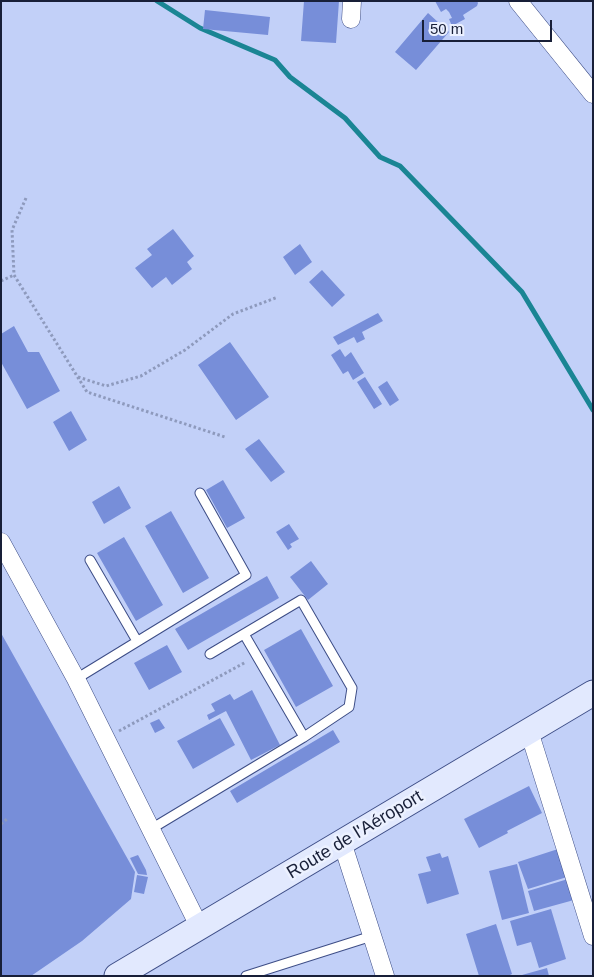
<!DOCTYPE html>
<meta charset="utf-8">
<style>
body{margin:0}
#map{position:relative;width:594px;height:977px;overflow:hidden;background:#c2d0f8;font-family:Helvetica,sans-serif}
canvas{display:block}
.frame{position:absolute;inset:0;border:2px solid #181f38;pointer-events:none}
.scale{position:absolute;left:422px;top:20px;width:130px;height:22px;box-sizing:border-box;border:2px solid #181f38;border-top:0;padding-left:6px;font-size:15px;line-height:18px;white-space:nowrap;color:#181f38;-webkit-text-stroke:4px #ecf1ff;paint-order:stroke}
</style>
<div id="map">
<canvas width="594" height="977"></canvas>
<div class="frame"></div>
<div class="scale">50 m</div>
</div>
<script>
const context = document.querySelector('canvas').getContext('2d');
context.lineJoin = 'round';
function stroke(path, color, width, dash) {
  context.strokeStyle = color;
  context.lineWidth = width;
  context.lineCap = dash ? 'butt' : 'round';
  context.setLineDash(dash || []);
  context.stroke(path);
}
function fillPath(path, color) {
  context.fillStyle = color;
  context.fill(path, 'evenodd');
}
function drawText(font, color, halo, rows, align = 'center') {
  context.font = font + ' Helvetica,sans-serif';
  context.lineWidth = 5;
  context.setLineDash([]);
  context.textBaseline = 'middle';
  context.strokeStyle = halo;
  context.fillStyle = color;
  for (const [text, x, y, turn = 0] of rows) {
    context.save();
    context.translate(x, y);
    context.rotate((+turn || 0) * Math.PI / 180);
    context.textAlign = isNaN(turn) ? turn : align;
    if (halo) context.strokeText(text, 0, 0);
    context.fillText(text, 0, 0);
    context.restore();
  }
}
stroke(new Path2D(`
 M157,1l43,27 75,32 15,17 55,41 35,39 20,9 122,126 71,118`), '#1a8594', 5);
fillPath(new Path2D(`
 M304,1h35l-3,42 -35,-2z
 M435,1h42l1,2 -1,3 -14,9 2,4 -13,7 -3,-7 3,-1 -3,-6 -3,-3 -5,3z
 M205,10l65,7 -2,18 -65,-6z
 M428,13l21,19 -33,38 -21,-18z
 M173,229l21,27 -7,6 5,7 -20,16 -6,-8 -14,11 -17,-20 17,-13 -5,-6z
 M300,244l12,18 -17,13 -12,-18z
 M322,270l23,25 -13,12 -23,-25z
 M378,313l5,8 -21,11 3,7 -8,4 -3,-6 -16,8 -5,-8z
 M14,326l14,26h11l21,39 -33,18 -26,-47v-28z
 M230,342l39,55 -33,23 -38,-55z
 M340,349l5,8 6,-5 13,21 -11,7 -5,-9 -5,3 -12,-19z
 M365,377l17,27 -8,5 -17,-27z
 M387,381l12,19 -9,6 -12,-19z
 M71,411l16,29 -18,11 -16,-29z
 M259,439l26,33 -14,10 -26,-33z
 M223,480l22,38 -18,10 -21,-38z
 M119,486l12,22 -27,16 -12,-22z
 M171,511l38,67 -26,15 -38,-67z
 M289,524l10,15 -9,5 2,3 -4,3 -12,-18z
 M124,537l39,68 -27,16 -39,-68z
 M311,561l17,23 -20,16 -18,-23z
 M267,576l12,22 -91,52 -13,-21z
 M301,629l32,57 -37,21 -32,-57z
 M1,633l134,239 -4,27 -49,42 -51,35h-30z
 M167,645l15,27 -33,18 -15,-27z
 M252,690l28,55 -29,15 -25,-49 -17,9 -2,-5 8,-4 -4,-7 19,-10 4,6z
 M220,718l15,27 -42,24 -16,-28z
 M159,719l6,9 -10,5 -5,-10z
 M333,730l7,12 -103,61 -7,-12z
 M529,786l13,27 -35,18 1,2 -29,15 -15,-29z
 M558,849l9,28 -39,12 -10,-27z
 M440,853l2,5 6,-2 11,38 -32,10 -9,-30 13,-3 -5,-14z
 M138,855l8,15 1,5 -9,-1 -8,-16z
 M517,864l12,49 -27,7 -13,-49z
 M137,875l11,2 -4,17 -10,-2z
 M568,879l6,21 -40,11 -6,-20z
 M551,909l15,50 -27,9 -8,-26 -14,4 -7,-25z
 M496,924l16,50 -4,2h-29l-13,-42z
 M547,968l2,8h-27v-1z`), '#778ed9');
const service = new Path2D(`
 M90,560l47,81
 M244,634l60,103
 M76,679l170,-104 -46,-82
 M151,829l153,-92 45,-30 3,-19 -51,-88 -91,54
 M246,976l126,-40`);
const minor = new Path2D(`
 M518,1l75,93
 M351,19l1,-18
 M1,542l75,137 124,249
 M529,731l64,205
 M342,842l43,134`);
const secondary = new Path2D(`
 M117,976l476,-283`);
stroke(service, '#3d4d86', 11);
stroke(minor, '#3d4d86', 19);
stroke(secondary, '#3d4d86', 27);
stroke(new Path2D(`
 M26,198l-14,32 2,45 73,117 138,45
 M1,281l13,-6
 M78,377l28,9 35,-10 44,-26 48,-36 45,-17
 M119,731l127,-69
 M1,824l6,-5`), '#8e9abd', 3, [2.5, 2.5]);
stroke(service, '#fff', 9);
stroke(minor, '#fff', 18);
stroke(secondary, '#e2e9fe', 25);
drawText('18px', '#181f38', '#ecf1ff', [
 ["Route de l'Aéroport",355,835,-31]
]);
</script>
